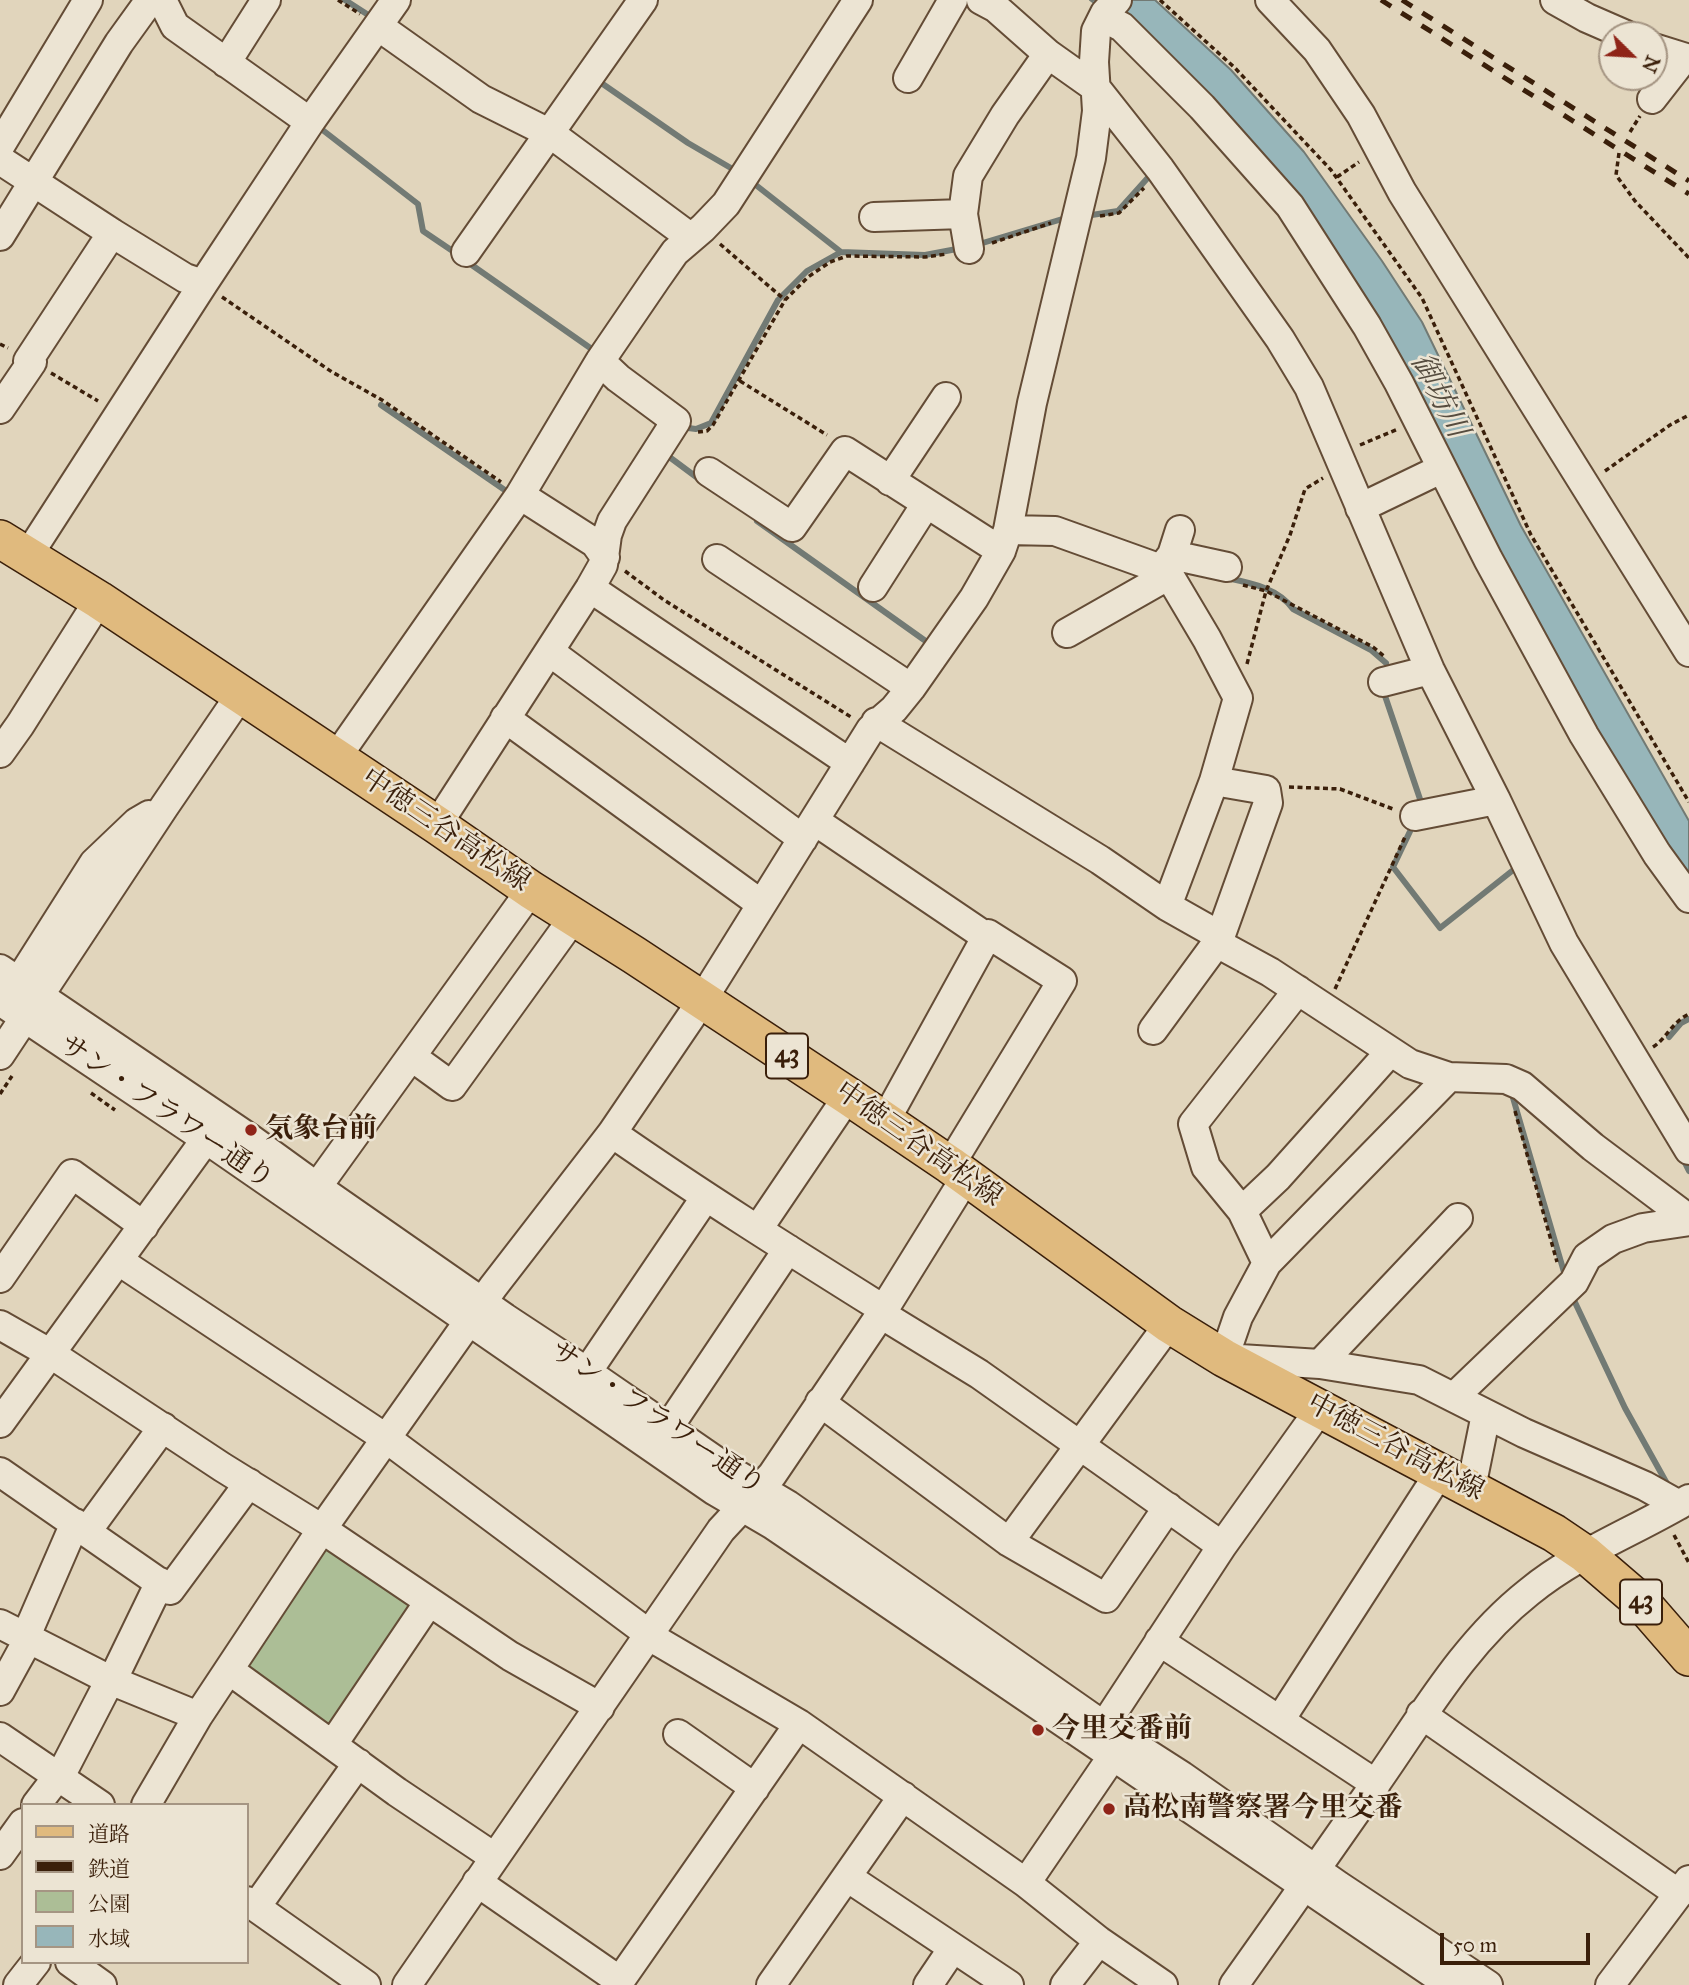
<!DOCTYPE html>
<meta charset="utf-8">
<style>
body{margin:0}
#map{position:relative;width:1689px;height:1985px;overflow:hidden;background:#e1d5bc;font-family:"IM FELL Great Primer","Noto Serif JP",serif}
canvas{display:block}
.legend{position:absolute;left:21px;top:1803px;width:228px;height:161px;box-sizing:border-box;background:#ece4d3;border:2px solid #a59583;margin:0;padding:9px 12px;list-style:none;font-size:21px;color:#3a1f0a}
.legend li{display:flex;align-items:center;gap:14px;height:35px}
.legend b{width:35px;border:2px solid #a59583}
.north{position:absolute;left:1598px;top:21px;width:70px;height:70px;box-sizing:border-box;background:#ece4d3;border:2px solid #a59583;border-radius:50%;rotate:114deg;font-size:19px;font-weight:700;line-height:28px;text-align:center;color:#3a1f0a}
.north::after{content:'';display:block;margin:auto;width:24px;height:32px;background:#8f2418;clip-path:polygon(50% 0,100% 100%,50% 72%,0 100%)}
.scale{position:absolute;left:1440px;top:1933px;width:150px;height:32px;box-sizing:border-box;border:4px solid #3a1f0a;border-top:0;padding-left:9px;font-size:21px;line-height:24px;white-space:nowrap;color:#3a1f0a;-webkit-text-stroke:5px #ece4d3;paint-order:stroke}
</style>
<div id="map">
<canvas width="1689" height="1985"></canvas>
<ul class="legend">
<li><b style="height:9px;background:#e0ba7e"></b>道路</li>
<li><b style="height:9px;background:#3a1f0a"></b>鉄道</li>
<li><b style="height:19px;background:#acbe96"></b>公園</li>
<li><b style="height:19px;background:#97b6ba"></b>水域</li>
</ul>
<div class="north">N</div>
<div class="scale">50 m</div>
</div>
<script>
const context = document.querySelector('canvas').getContext('2d');
context.lineJoin = 'round';
function fillPath(path, color) {
  context.fillStyle = color;
  context.fill(path, 'evenodd');
}
function stroke(path, color, width, dash) {
  context.strokeStyle = color;
  context.lineWidth = width;
  context.lineCap = dash ? 'butt' : 'round';
  context.setLineDash(dash || []);
  context.stroke(path);
}
function drawText(font, color, halo, rows, align = 'center') {
  context.font = font + ' "IM FELL Great Primer","Noto Serif JP",serif';
  context.lineWidth = 5;
  context.setLineDash([]);
  context.textBaseline = 'middle';
  context.strokeStyle = halo;
  context.fillStyle = color;
  for (const [text, x, y, turn = 0] of rows) {
    context.save();
    context.translate(x, y);
    context.rotate((+turn || 0) * Math.PI / 180);
    context.textAlign = isNaN(turn) ? turn : align;
    if (halo) context.strokeText(text, 0, 0);
    context.fillText(text, 0, 0);
    context.restore();
  }
}
fillPath(new Path2D(`
 M327,1542l89,61 -87,122 -85,-59z`), '#acbe96');
const water = new Path2D(`
 M1090,0h65l76,70 73,82 78,109 40,61 99,204 168,295v65l-54,-74 -253,-475 -247,-303z`);
fillPath(water, '#97b6ba');
stroke(water, '#727a74', 2);
stroke(new Path2D(`
 M345,0l28,18
 M597,80l91,63 48,28
 M320,128l98,76 5,27 34,23
 M752,182l89,70
 M1085,216l33,-5 35,-39
 M976,245l93,-28
 M466,261l130,91
 M381,405l131,90
 M680,427l16,2 15,-6 67,-123 29,-29 34,-19 84,3 37,-7
 M664,453l39,29
 M757,521l170,121
 M1227,578c24,5 51,10 66,31l78,41 15,13
 M1383,690l38,112
 M1414,823l-21,44 47,61 77,-61 2,3
 M1669,1037l12,-14 8,-4
 M1511,1091l55,188
 M1683,1159l6,12
 M1572,1296l53,112 45,81`), '#727a74', 6);
const minor = new Path2D(`
 M162,0l13,26 135,96
 M981,0l15,8 52,46 48,34 64,81 120,170 29,48 121,283 66,130 68,143 125,207
 M1270,0l47,50 44,65 41,77 287,460
 M1555,0l32,18 39,17
 M1103,17l19,10 80,80 88,99 77,120 32,57 89,176 96,176 73,119 32,44
 M378,26l103,73 70,35 139,103
 M1654,48l35,11
 M226,63l40,-63
 M908,78l45,-78
 M1652,99l32,-41
 M0,146l88,-146
 M0,160l112,73 73,45 18,6
 M874,217l89,-3
 M0,236l119,-193 31,-43
 M969,249l-6,-35 5,-38 37,-61 43,-61
 M466,252l177,-252
 M28,361l84,-128
 M0,409l32,-47
 M709,472l83,55 53,-76 156,100
 M890,481l56,-84
 M520,495l75,48 10,14
 M1360,508l81,-39
 M1008,530l47,1 106,38 8,6 38,64 31,59 -24,83 -47,125
 M1172,555l55,12
 M27,557l176,-273 107,-162 86,-122
 M717,559l194,129
 M1161,569l11,-14 8,-25
 M873,587l53,-83
 M590,588l260,175
 M1067,633l102,-58
 M550,652l253,187
 M1383,682l47,-12
 M505,718l256,186
 M876,722l224,138 67,46 46,26 13,16 44,24 140,92 39,13 57,2 16,7 71,61 96,72
 M0,753l20,-28 79,-125
 M336,758l184,-263 80,-134 56,-82 19,-27 28,-24 23,-24 132,-204
 M1415,816l81,-16
 M815,821l170,115
 M437,825l153,-237 13,-23 4,-30 5,-14 64,-100 -58,-43 -18,-17
 M0,969l248,168 69,50 188,131 82,54 142,98 59,35 316,221 78,50 157,110 149,99
 M9,997l85,-134 43,-41 12,-7
 M0,1001l206,138 509,352 58,34 677,460
 M1153,1030l66,-90 49,-137 -2,-13 -52,-9
 M0,1055l164,-248 77,-113
 M412,1057l40,29 122,-169
 M1449,1077l-182,186 -29,54 -14,41 96,6 99,16 105,53 121,53 34,19
 M885,1121l103,-187 74,47 -112,184
 M612,1133c89,62 180,119 271,176
 M317,1187l214,-297
 M1242,1211l36,-34 112,-125
 M758,1229l90,-133
 M119,1261l268,178 274,204 138,81 227,159 73,58 64,44
 M1267,1263l-25,-52 -36,-44 -13,-43 105,-134
 M0,1278l72,-104 72,52
 M881,1314l98,60 243,172
 M0,1325l51,29 171,113 100,62 188,127 90,51
 M1320,1364l138,-146
 M587,1372l118,-174
 M1454,1397l120,-115 13,-25 26,-18 30,-11 46,-7
 M820,1402l189,140 97,56 62,-91
 M0,1423l206,-284
 M668,1428l120,-179
 M0,1472l170,118 79,-107
 M1471,1488l15,-74
 M87,1531l76,-104
 M1009,1542l160,-218
 M0,1624l110,56 88,36
 M26,1636l49,-113
 M1159,1641l217,143
 M229,1670l168,122 97,65
 M112,1681l48,-99
 M0,1691l29,-53
 M1421,1714l258,180
 M1280,1720l160,-248
 M1104,1726l118,-180 98,-137
 M678,1734l77,54
 M0,1737l100,68
 M333,1744l96,-142
 M36,1805l29,-38 45,-87
 M146,1805l52,-89 124,-187 171,-242 119,-154 87,-128 172,-276 23,-20 17,-21 63,-90 27,-47 7,-21 24,-127 59,-245 6,-47 -3,-49 2,-31 9,-18 12,-13
 M0,1855l23,-32
 M847,1877l162,108
 M477,1882l143,99
 M1026,1883l86,-126
 M247,1901l119,84
 M256,1907l102,-144
 M70,1962l32,23
 M18,1985l18,-23
 M407,1985l314,-455 51,-55 109,-161 85,-137
 M617,1985l182,-261
 M771,1985l132,-189
 M928,1985l25,-37
 M1065,1985l34,-44
 M1234,1985c47,-66 94,-133 140,-199 48,-68 89,-142 155,-194 49,-40 107,-61 160,-93
 M1610,1985l79,-105`);
const major = new Path2D(`
 M0,539l99,61 338,225 94,65 103,65 214,141 102,69 219,159 55,34 330,175 31,21 57,49 47,54`);
stroke(minor, '#644c36', 32);
stroke(major, '#3a1f0a', 40);
stroke(new Path2D(`
 M338,0l22,14
 M1160,0l75,68 96,102 91,128 109,237 158,267
 M1630,132l10,-16
 M1619,153l-3,22 19,26 54,57
 M1337,177l22,-15
 M1100,216l19,-3 25,-25
 M992,243l59,-20
 M720,244l65,56
 M222,297l110,75 50,28 119,82
 M0,344l8,4
 M51,373l47,28
 M740,381l87,54
 M698,432l9,-1 6,-6 72,-125 23,-23 22,-15 17,-6 78,1 22,-3
 M1360,445l38,-16
 M1605,471l65,-46 19,-10
 M625,571l39,29 187,117
 M1243,585l23,6 107,56 12,10
 M1247,664l19,-73 24,-56 15,-46 18,-11
 M1289,787l51,2 53,20
 M1335,989l70,-152
 M1653,1047c14,-9 19,-25 36,-33
 M91,1093l24,17
 M0,1094l12,-18
 M1515,1111l42,151
 M1674,1535l15,28`), '#3a1f0a', 3.5, [5, 3.5]);
stroke(minor, '#ece4d3', 28);
stroke(major, '#e0ba7e', 37);
stroke(new Path2D(`
 M1381,0l308,194
 M1402,0l287,181`), '#3a1f0a', 5, [12, 12]);
for (const [x, y, r, color] of [
 [251,1130,7,"#8f2418"],
 [1038,1730,7,"#8f2418"],
 [1109,1809,7,"#8f2418"]
]) {
  const dot = new Path2D();
  dot.arc(x, y, r, 0, 2 * Math.PI);
  context.fillStyle = color;
  context.fill(dot);
  stroke(dot, '#ece4d3', 2.5);
}
for (const [x, y, w] of [
 [787,1056,42],
 [1641,1602,42]
]) {
  const box = new Path2D();
  box.roundRect(x - w / 2, y - 22.5, w, 45, 5);
  context.fillStyle = '#ece4d3';
  context.fill(box);
  stroke(box, '#3a1f0a', 2);
}
drawText('bold 26px', '#3a1f0a', null, [
 ["43",787,1056],
 ["43",1641,1602]
]);
drawText('28px', '#3a1f0a', '#ece4d3', [
 ["中徳三谷高松線",445,831,34],
 ["サン・フラワー通り",166,1113,34],
 ["中徳三谷高松線",918,1145,35],
 ["サン・フラワー通り",657,1419,34],
 ["中徳三谷高松線",1395,1448,28]
]);
drawText('bold 28px', '#3a1f0a', '#ece4d3', [
 ["気象台前",265,1130],
 ["今里交番前",1052,1730],
 ["高松南警察署今里交番",1123,1809]
], 'left');
drawText('italic 30px', '#564c3f', '#ece4d3', [
 ["御坊川",1438,396,63]
]);
</script>
